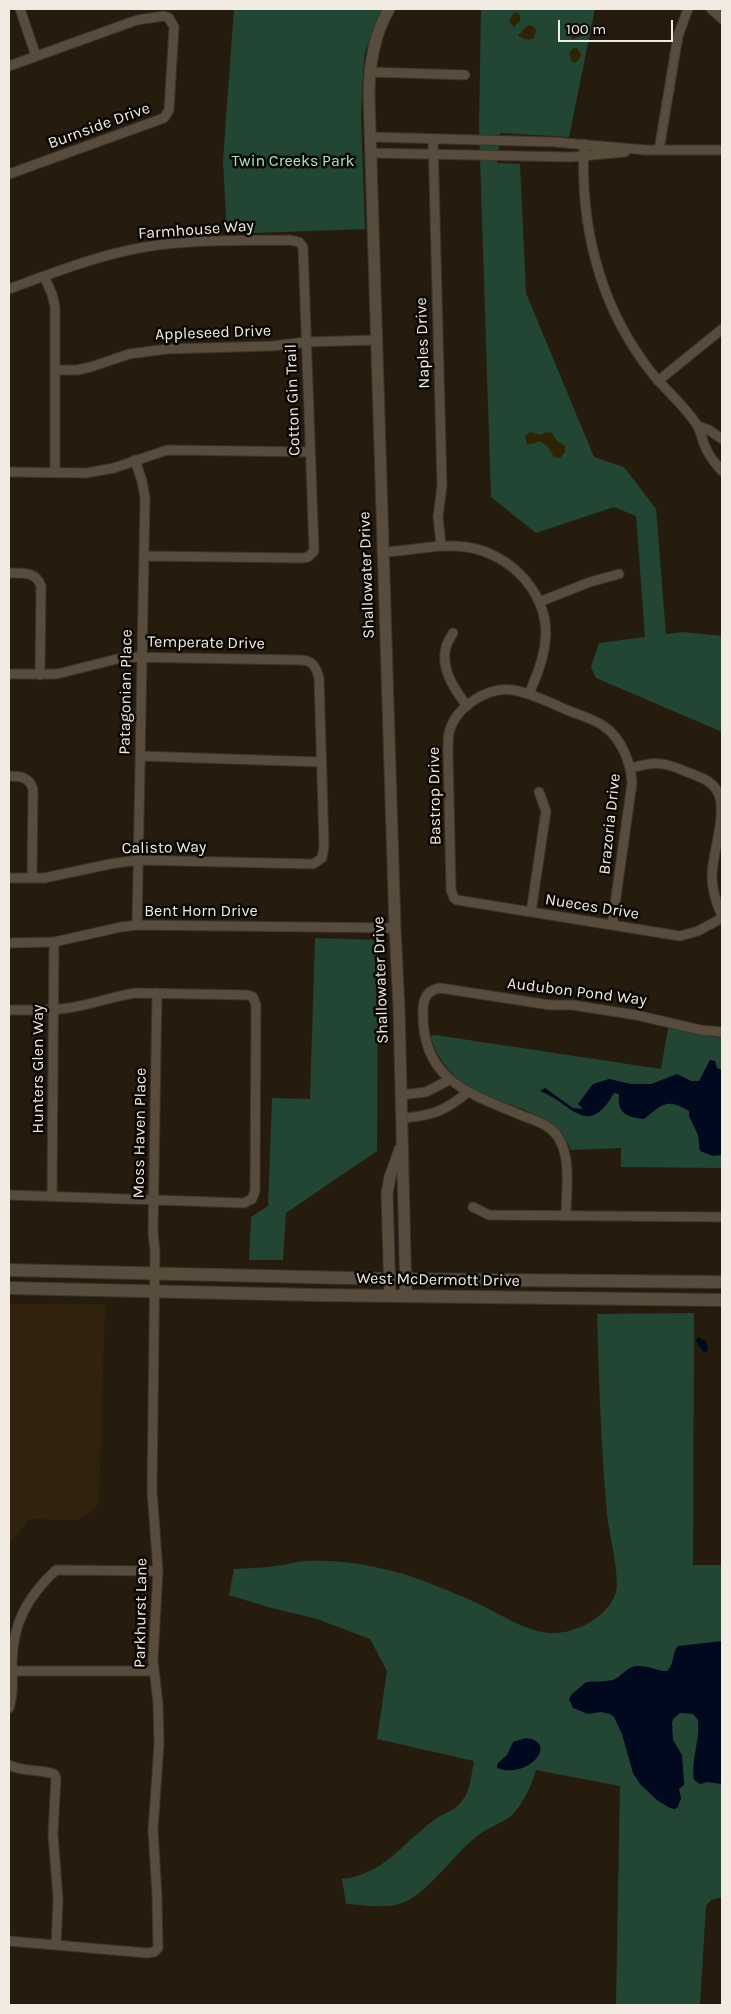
<!DOCTYPE html>
<style>
body{margin:0}
#map{position:relative;width:731px;height:2014px;overflow:hidden;background:#261c0e;font-family:Karla,sans-serif}
canvas{display:block}
.frame{position:absolute;inset:0;border:10px solid #f2ebe2;pointer-events:none}
.scale{position:absolute;left:558px;top:20px;width:115px;height:22px;box-sizing:border-box;border:2px solid #f2ebe2;border-top:0;padding-left:6px;font-size:15px;line-height:18px;white-space:nowrap;color:#f2ebe2;-webkit-text-stroke:4px #0b0703;paint-order:stroke}
</style>
<div id="map">
<canvas width="731" height="2014"></canvas>
<div class="frame"></div>
<div class="scale">100 m</div>
</div>
<script>
const context = document.querySelector('canvas').getContext('2d');
context.lineJoin = 'round';
function fillPath(path, color) {
  context.fillStyle = color;
  context.fill(path, 'evenodd');
}
function stroke(path, color, width, dash) {
  context.strokeStyle = color;
  context.lineWidth = width;
  context.lineCap = dash ? 'butt' : 'round';
  context.setLineDash(dash || []);
  context.stroke(path);
}
function drawText(font, color, halo, rows, align = 'center') {
  context.font = font + ' Karla,sans-serif';
  context.lineWidth = 5;
  context.setLineDash([]);
  context.textBaseline = 'middle';
  context.strokeStyle = halo;
  context.fillStyle = color;
  for (const [text, x, y, turn = 0] of rows) {
    context.save();
    context.translate(x, y);
    context.rotate((+turn || 0) * Math.PI / 180);
    context.textAlign = isNaN(turn) ? turn : align;
    if (halo) context.strokeText(text, 0, 0);
    context.fillText(text, 0, 0);
    context.restore();
  }
}
fillPath(new Path2D(`
 M9,1304h96l-6,200 -20,16 -50,-1 -20,26z`), '#31220e');
fillPath(new Path2D(`
 M234,9h148l-17,43 -2,22 -2,42 4,113 -138,5 -4,-74z
 M481,9h114l-26,128 -69,-4 -3,30 23,1 6,129 68,164 30,10 32,42 10,125 16,-2 40,4v96l-126,-54 -5,-11 8,-24 46,-6 -9,-121 -22,-9 -78,26 -45,-36 -12,-371z
 M315,938l63,2 -1,211 -91,62 -3,47h-34l2,-43 17,-11 4,-108 38,1z
 M668,1028l54,10v130l-101,-1v-19l-50,2c-23,-60 -114,-31 -141,-114l5,-1 226,34z
 M694,1313l-1,252h29v332l-11,3 -5,6 -6,99h-84l4,-219 -84,-16c-5,16 -11,31 -23,44 -9,9 -25,13 -36,22 -23,18 -45,52 -70,65 -19,9 -41,4 -61,3l-4,-25c41,-4 61,-36 92,-59 8,-6 22,-10 28,-19 9,-11 9,-27 12,-40l-97,-22 10,-68 -17,-32 -53,-20 -49,-12 -39,-12 5,-26c14,-1 28,-1 41,-3 10,-1 20,-4 30,-5 35,-2 75,5 108,16 24,9 47,18 70,29 20,10 43,25 66,27 25,2 60,-16 67,-41 4,-17 -7,-58 -9,-78 -6,-67 -8,-133 -10,-200z`), '#234534');
fillPath(new Path2D(`
 M517,12l3,3v6l-6,6 -5,-6 4,-7z
 M528,25l5,1 3,4 -2,8c-5,3 -12,1 -16,-3z
 M575,29l6,2 1,5 -10,3 -1,-7z
 M573,48h4l4,6 -1,4 -5,5 -3,-1 -3,-9z
 M530,432l11,3 5,-3 6,1 4,7 9,6v6l-5,6 -6,-1 -6,-10 -8,-6 -8,3h-5l-2,-8z`), '#2d2403');
fillPath(new Path2D(`
 M710,1060l5,1 2,7 5,2v85l-9,1 -13,-5 -2,-16 -9,-19v-5c-23,-14 -27,-6 -45,8 -18,-2 -27,-6 -25,-25l-5,-1c-27,47 -42,10 -74,-2l5,-3 28,20 10,1 -5,-5 15,-20 16,-5 22,5h20l26,-10 14,7h8z
 M698,1337l8,4 2,9 -4,3 -8,-12z
 M722,1641v143l-15,-2 -7,2 -6,-4c-3,-23 6,-37 4,-60l-5,-6 -13,-1 -7,6 -1,4 1,17 9,15 2,27v3l-5,4 2,9 -3,9 -3,2 -5,-1 -12,-7 -18,-17 -7,-11 -11,-39 -8,-17 -4,-3 -9,-2 -13,2 -15,-6 -4,-9 2,-4 15,-13c9,-1 18,0 27,-2 8,-3 14,-13 23,-14 11,-1 21,5 31,5 8,-7 4,-17 11,-25z
 M526,1738c34,4 2,42 -29,30v-4l10,-9 6,-13z`), '#00091e');
const minor = new Path2D(`
 M20,9l16,47
 M711,9l11,10
 M9,66l128,-46 27,-4 5,2 5,9 -5,83 -5,8 -155,56
 M370,72l95,3
 M370,137l184,5 92,8h76
 M433,139l9,347 -4,31 3,28
 M584,144c-4,79 14,156 61,220 15,22 38,39 52,61 4,6 5,15 8,21 3,10 11,18 17,25
 M659,150l19,-114 10,-27
 M370,153l201,4 54,-5
 M44,276l8,18 3,13v165
 M9,289c44,-16 89,-34 136,-42 47,-8 97,-6 145,-7l9,2 4,5 11,304 -6,6 -6,1 -158,-2
 M55,370h22l14,-3 38,-13 38,-5 106,-3 33,-4 70,-2
 M658,381l64,-52
 M698,426l11,4 13,9
 M135,460l7,21 3,17 -8,427
 M9,472l77,1 28,-5 53,-18 143,2
 M382,552c29,-1 56,-9 84,-5 45,6 86,49 79,96 -2,18 -9,34 -16,51
 M9,573c13,0 27,-2 32,13l-1,89
 M539,602l51,-20 29,-8
 M453,633c-2,4 -6,9 -7,14 -6,22 9,43 21,59
 M9,674h48l68,-17 175,3c12,0 16,6 19,18l5,168 -2,12 -9,6 -175,-4 -28,4 -66,14h-35
 M140,756l180,6
 M631,768c24,-7 33,-6 56,4 10,4 22,7 29,17 14,21 -4,62 -4,87 0,15 4,27 10,40
 M9,776c11,0 20,1 24,13l-1,89
 M531,912l15,-101 -7,-19
 M612,925l20,-142c-1,-19 -10,-44 -27,-56 -10,-8 -26,-12 -38,-17 -17,-7 -35,-17 -54,-20 -25,-4 -58,17 -64,43 -1,6 -1,13 -1,19l3,138 3,8 3,2 223,36 18,-5 24,-13
 M9,943l45,-1 67,-15 16,-2 258,3
 M9,1010c19,0 39,1 59,-2 23,-3 45,-12 68,-15l111,2 6,2 3,8 -1,186 -3,8 -8,4 -235,-8
 M401,1095l25,-3 23,-12
 M402,1118c30,-2 43,-7 66,-26
 M52,1196l2,-254
 M473,1207l16,8 233,2
 M566,1216c0,-25 6,-57 -8,-79 -8,-12 -21,-16 -35,-21 -52,-22 -101,-35 -100,-103 0,-13 2,-22 17,-25l110,17h22l64,10 65,15 21,2
 M9,1671h145
 M9,1708c5,-15 3,-30 3,-46 1,-39 15,-65 44,-92l102,1
 M9,1765c14,7 30,4 45,9l2,4 -3,56 5,65 -2,46
 M9,1941l138,12 7,-1 4,-4 -1,-52 -4,-66 6,-86 -1,-40 -5,-44 5,-89 -6,-80 3,-240 -2,-18 4,-240`);
const tertiary = new Path2D(`
 M389,9c-15,26 -20,57 -20,87l26,832 4,80 7,288
 M390,1296l-3,-103 3,-16 10,-28`);
const secondary = new Path2D(`
 M9,1270l381,9 332,3
 M9,1288l307,7 406,5`);
stroke(minor, '#3c342d', 11);
stroke(tertiary, '#3c342d', 13);
stroke(secondary, '#3c342d', 14);
stroke(minor, '#584c3d', 9);
stroke(tertiary, '#584c3d', 11);
stroke(secondary, '#584c3d', 12);
drawText('16px', '#f2ebe2', '#0b0703', [
 ["Burnside Drive",99,126,-20],
 ["Farmhouse Way",196,230,-4],
 ["Appleseed Drive",213,333,-2],
 ["Naples Drive",423,343,-92],
 ["Cotton Gin Trail",293,400,-92],
 ["Shallowater Drive",367,575,-92],
 ["Temperate Drive",206,643,1],
 ["Patagonian Place",126,692,-89],
 ["Bastrop Drive",435,796,-91],
 ["Brazoria Drive",610,824,-84],
 ["Calisto Way",164,848,-1],
 ["Nueces Drive",592,907,9],
 ["Bent Horn Drive",201,911],
 ["Shallowater Drive",381,980,-92],
 ["Audubon Pond Way",577,992,7],
 ["Hunters Glen Way",38,1069,-90],
 ["Moss Haven Place",140,1133,-89],
 ["West McDermott Drive",438,1280,1],
 ["Parkhurst Lane",141,1613,-89]
]);
drawText('16px', '#a6e8c5', '#0b0703', [
 ["Twin Creeks Park",293,161]
]);
</script>
